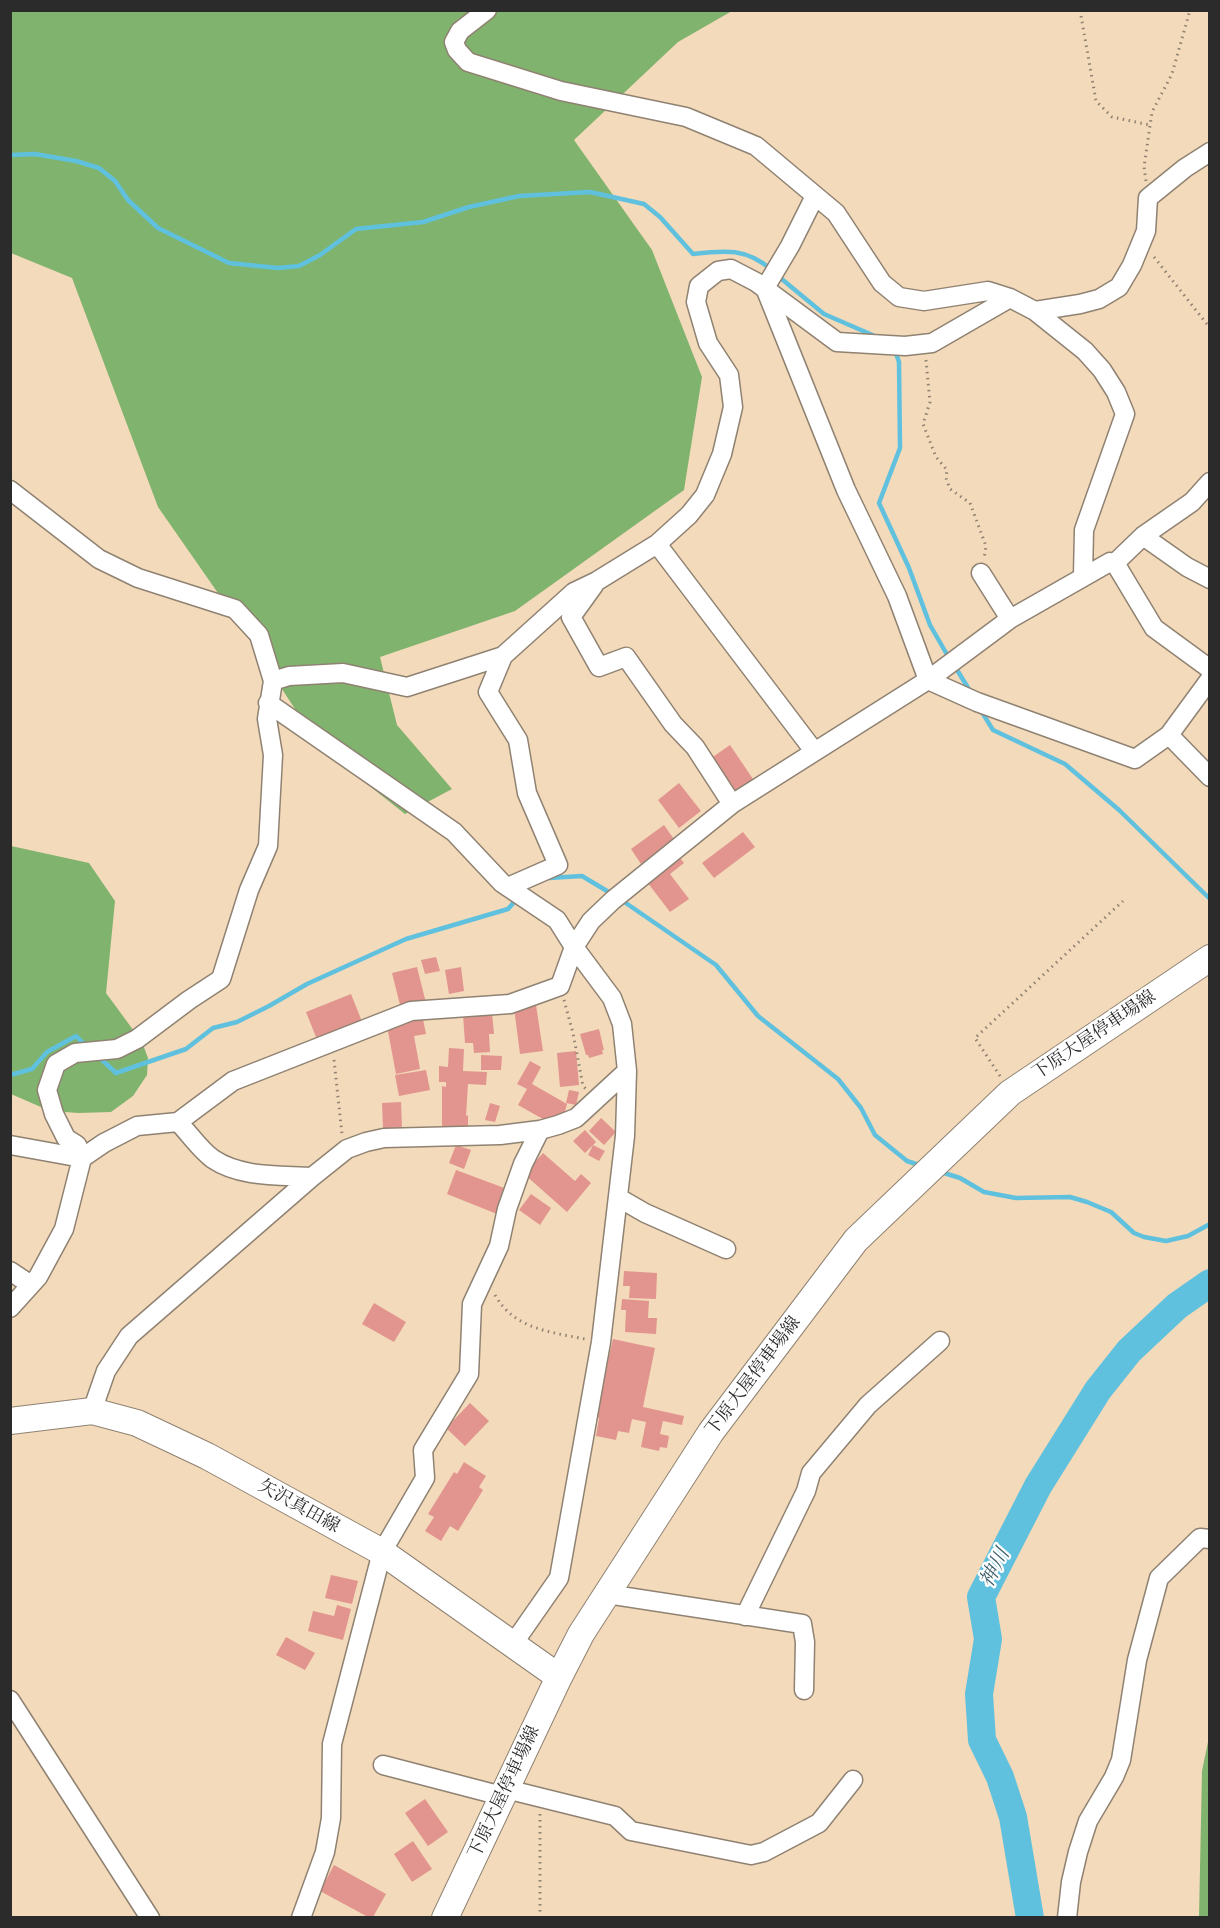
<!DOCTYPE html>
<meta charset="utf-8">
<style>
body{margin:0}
#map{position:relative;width:1220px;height:1928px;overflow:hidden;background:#f3daba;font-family:"Libre Caslon Text",serif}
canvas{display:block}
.frame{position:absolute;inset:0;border:12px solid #2b2b2b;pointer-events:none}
</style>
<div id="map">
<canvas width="1220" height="1928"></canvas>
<div class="frame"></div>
</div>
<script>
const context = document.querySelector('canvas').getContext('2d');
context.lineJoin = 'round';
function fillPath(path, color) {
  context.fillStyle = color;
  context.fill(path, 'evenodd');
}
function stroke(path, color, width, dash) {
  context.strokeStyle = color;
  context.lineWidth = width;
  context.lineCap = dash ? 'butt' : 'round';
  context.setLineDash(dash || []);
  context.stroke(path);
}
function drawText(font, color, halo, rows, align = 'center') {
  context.font = font + ' "Libre Caslon Text","Noto Serif JP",serif';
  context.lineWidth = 4.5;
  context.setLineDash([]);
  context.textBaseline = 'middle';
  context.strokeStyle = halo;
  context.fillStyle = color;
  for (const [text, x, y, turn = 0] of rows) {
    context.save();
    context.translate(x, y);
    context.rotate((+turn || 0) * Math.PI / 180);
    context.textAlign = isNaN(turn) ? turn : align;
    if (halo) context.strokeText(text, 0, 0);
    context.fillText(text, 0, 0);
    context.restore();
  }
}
fillPath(new Path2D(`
 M10,11h722l-54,31 -104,98 78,110 50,127 -18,113 -169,121 -135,46 17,68 55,64 -47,25 -86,-68 -76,-117 -85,-122 -86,-229 -61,-25z
 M11,846l78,17 26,38 -9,92 36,49 6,16 -1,17 -14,21 -22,16 -32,1 -29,-2 -39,-17z
 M1209,1737v180h-10l3,-146z`), '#80b36e');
stroke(new Path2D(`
 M10,155l25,-1 41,7 23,7 16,13 13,19 30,28 71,35 49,5 21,-2 21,-11 36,-26 67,-7 46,-15 50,-11 71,-4 54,12 16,13 33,37c33,-4 53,-6 79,16
 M778,276l46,38 53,23
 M895,350l4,12 1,86 -21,55 30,65 21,57 19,33
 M954,665l16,26
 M980,709l13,21 72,34 54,46 91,89
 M549,878l33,-2 30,18
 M620,899l96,66 42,51 80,63 23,29 14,27 32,26 15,5
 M98,1056l18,17 70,-24 27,-21 24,-6 32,-16 38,-22 99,-45 102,-30 7,-8
 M10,1075l22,-6 15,-17 29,-16 11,11
 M941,1172l19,6 24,14 32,6 54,-1 17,5 24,10 23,21 10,4 22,4 22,-5 22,-12`), '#60c1de', 4.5);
stroke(new Path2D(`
 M1030,1918l-17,-101 -13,-40 -18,-37 -3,-46 9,-55 -7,-42 57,-111 60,-96 31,-39 48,-45 33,-23`), '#60c1de', 28);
fillPath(new Path2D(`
 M730,745l25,37 -23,16 -25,-37z
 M679,783l22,28 -22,17 -21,-28z
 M664,825l10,14 -33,25 -10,-15z
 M743,832l12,15 -41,31 -12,-15z
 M677,854l7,9 -14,11 19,25 -19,13 -26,-34z
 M436,957l4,14 -15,3 -4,-14z
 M417,967l9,36 -25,6 -9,-36z
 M461,967l3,24 -15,3 -4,-24z
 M351,994l12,30 -45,18 -12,-30z
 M536,1005l7,46 -23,3 -6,-46z
 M492,1013l2,21h-5l1,18 -16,1 -1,-10h-8l-2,-28z
 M423,1019l3,15 -12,2 6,33 -24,5 -9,-48z
 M599,1029l5,21h-2l1,4 -14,4 -1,-3h-2l-6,-21z
 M449,1048l15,1 -1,22 24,1 -1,13 -18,-1 -2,32 2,-1v12h-26v-41l4,1v-5h-7v-16l9,1z
 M576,1051l3,34 -19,2 -3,-34z
 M481,1055l21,1 -1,14h-20z
 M530,1061l11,6 -9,17 35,20 -3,11 -14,8 -32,-18 9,-16 -10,-5z
 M426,1070l4,20 -31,6 -4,-21z
 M569,1090l10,2 -3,13 -10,-2z
 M401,1102l1,26h-19l-1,-25z
 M490,1103l10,3 -5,16 -10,-2z
 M601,1118l15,14 -12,13 -15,-14z
 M585,1130l11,12 -11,11 -12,-12z
 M456,1145l15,5 -7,19 -15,-6z
 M593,1145l12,6 -6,10 -11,-6z
 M543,1153l32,28 6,-7 10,9 -24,29 -43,-38z
 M456,1170l51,19 -10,25 -50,-20z
 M531,1194l20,14 -11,17 -21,-15z
 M624,1271l33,2 -1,26 -27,-1 1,-12h-7z
 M622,1299l27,2 -1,17h9l-1,16 -31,-2 1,-22h-5z
 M374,1303l32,19 -12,20 -32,-18z
 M613,1339l42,9 -12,59 41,9 -2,9 -19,-4 -3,13 9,2 -2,12 -7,-1 -1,4 -18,-4 5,-25 -14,-3 -3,14 -11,-2 -2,9 -20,-4 3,-18 -5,-1z
 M470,1403l19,18 -24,25 -19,-18z
 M464,1462l22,14 -7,11 4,3 -25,41 -8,-5 -9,15 -16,-10 9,-14 -6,-3 26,-42 3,2z
 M331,1575l27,6 -6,23 -27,-6z
 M337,1605l14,4 -8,31 -35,-9 5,-20 21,5z
 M286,1637l29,16 -10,17 -29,-15z
 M425,1799l23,33 -20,14 -23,-33z
 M413,1841l19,28 -20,13 -18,-28z
 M334,1865l52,29 -13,23h-5l-48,-26z`), '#e2958e');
const minor = new Path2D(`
 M487,10l-27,21 -6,11 3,8 11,12 93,29 125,26 70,29 80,67 46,70 17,14 25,4 64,-10 22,7 25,13 50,40 17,19 14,22 9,22 -41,116 -1,46
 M765,288l81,202 51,106 31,84 49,22 158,57 34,-24 41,-56
 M765,288l25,-42 25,-50
 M1035,311l45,-7 19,-5 20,-12 13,-22 14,-34 2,-33 37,-30 25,-16
 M10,490l89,69 39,19 97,31 24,26 14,46 -6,38 6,36 -5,91 -19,44 -28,89 -32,21 -52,39 -20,10 -42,4 -19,11 -9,26 7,24 12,24 11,7 5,13 -18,71 -26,48 -28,31
 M1143,536l44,31 23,12
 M657,544l157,207
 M1115,563l39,65 56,41
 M981,573l29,46
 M594,585l-23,32 28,50 27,-10 47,67 22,23 37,57
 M503,656l-15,36 30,48 9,53 31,72 -48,21
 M273,681l16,-5 54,-3 64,14 96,-31 71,-64 23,-11 60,-37 32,-29 16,-20 17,-41 11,-47 -4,-32 -21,-32 -12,-41 3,-16 19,-15 13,-2 25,13 81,60 68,4 27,-3 78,-45
 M268,703l186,129 48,51 55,37 17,27 38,51 10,26 5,47 -2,65 -24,206 -42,236 -46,66
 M1169,735l41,42
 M178,1122c11,11 22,28 35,37 28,19 68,16 99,18
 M10,1145l72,13 22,-15 33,-17 41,-4 55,-41 178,-70 99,-7 50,-18 14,-39 17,-26 22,-21 119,-96 196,-124 82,-61 100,-57 5,1 28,-27 49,-34 18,-20
 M619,1198l26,15 81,36
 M10,1271l21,14
 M92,1411l14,-40 23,-35 183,-159 35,-28 19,-7 18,-4 116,-3 40,-5 18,-5 18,-7 51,-47
 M607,1594l195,30 3,18 -1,48
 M745,1616l61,-125 5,-18 57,-68 72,-64
 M10,1700l140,218
 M383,1765l119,31
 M506,1789l109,27 16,15 120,24 13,-3 55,-29 34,-43
 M301,1918l24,-66 6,-34 1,-74 50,-192 43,-74 -2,-28 46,-76 3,-70 27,-58 8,-37 16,-45 17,-34
 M1067,1918l4,-36 7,-30 10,-31 26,-44 7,-17 16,-100 22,-82 41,-40 10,1`);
const secondary = new Path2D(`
 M10,1421l82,-10 45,12 70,33 175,96 177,125
 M445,1918l114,-241 22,-43 130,-202 145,-192 154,-147 200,-135`);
stroke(minor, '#8f8272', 21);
stroke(secondary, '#8f8272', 28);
stroke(new Path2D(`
 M1080,10l16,91 16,16 38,8
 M1146,181l-2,-14 8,-55 20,-38 18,-64
 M1154,257l56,71
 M926,360l4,42 -7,22 13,33 11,13 -1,8 4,11 20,14 16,43 -2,13
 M564,1000l9,33 10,53 3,3
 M334,1060l8,74
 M1000,1076l-25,-38 148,-137
 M495,1295c19,34 55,37 90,44
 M540,1814v104`), '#8f8272', 3, [1.5, 4.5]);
stroke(minor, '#fff', 18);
stroke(secondary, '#fff', 26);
drawText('18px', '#2b2b2b', '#fff', [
 ["下原大屋停車場線",1094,1035,-34],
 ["下原大屋停車場線",753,1376,-53],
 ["矢沢真田線",299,1506,29],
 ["下原大屋停車場線",504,1792,-65]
]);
drawText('italic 20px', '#3e606a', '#fff', [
 ["神川",995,1568,-63]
]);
</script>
